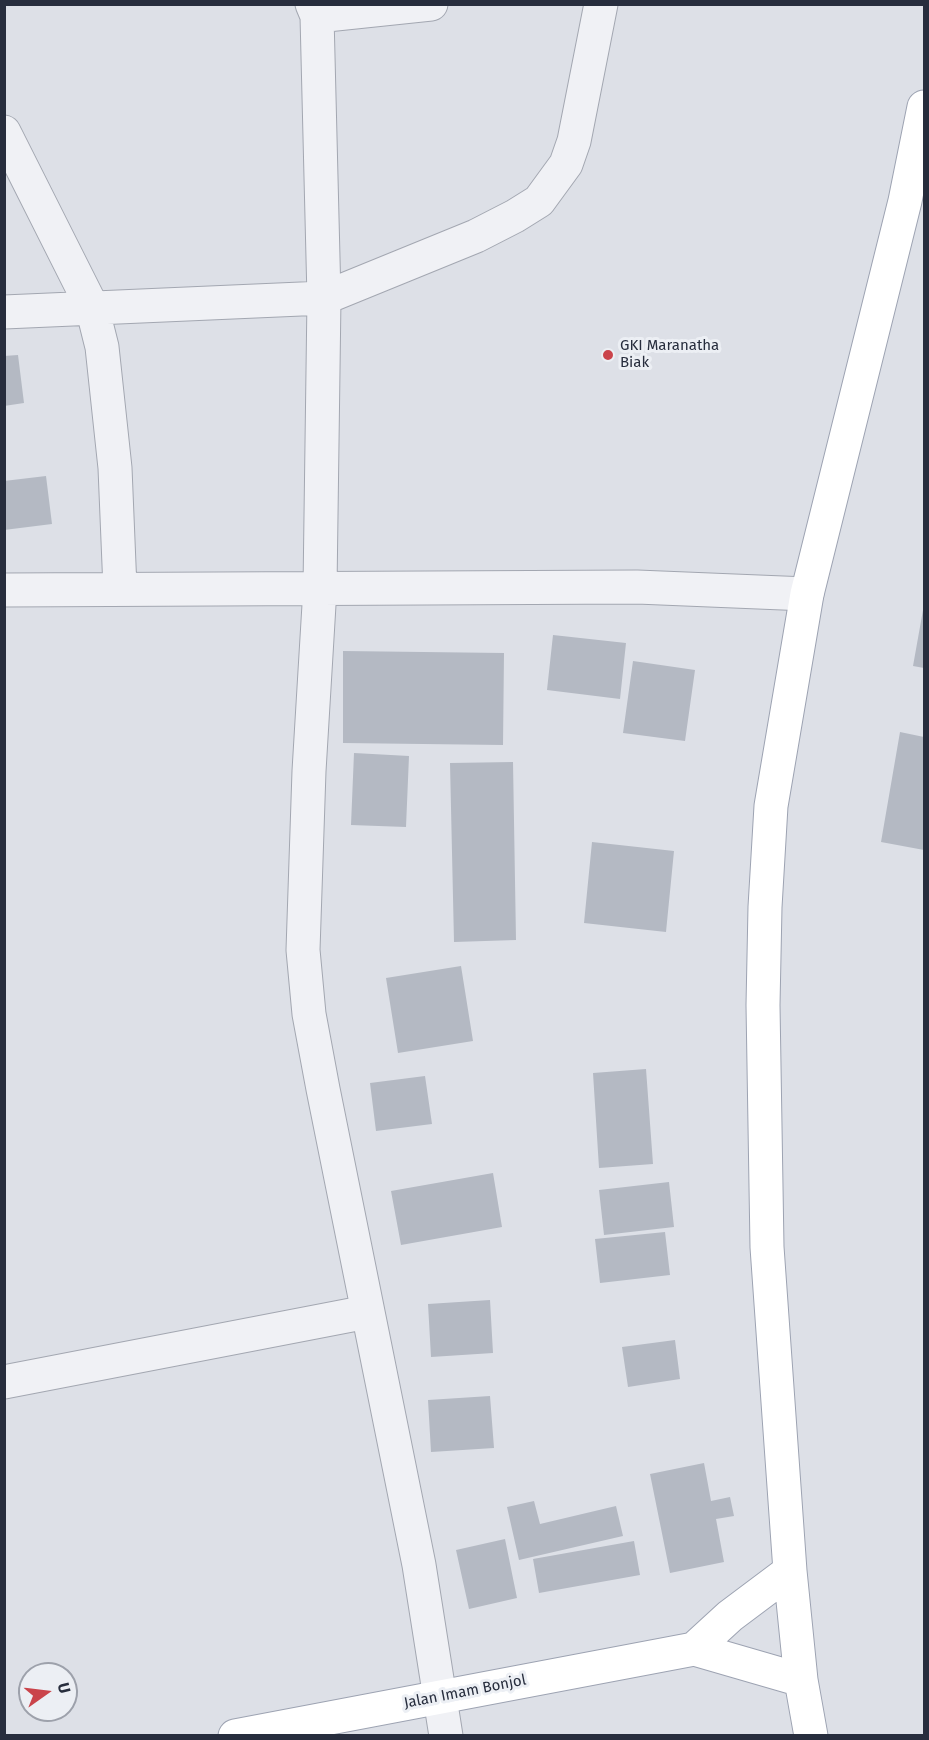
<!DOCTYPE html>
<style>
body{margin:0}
#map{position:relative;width:929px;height:1740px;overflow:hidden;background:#dde0e7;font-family:"Fira Sans",sans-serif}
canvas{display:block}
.frame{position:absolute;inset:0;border:6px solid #272d3d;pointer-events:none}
.north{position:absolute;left:18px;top:1662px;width:60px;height:60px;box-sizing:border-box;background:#eceff4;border:2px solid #9da1ab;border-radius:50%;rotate:76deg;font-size:16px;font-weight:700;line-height:24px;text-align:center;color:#272d3d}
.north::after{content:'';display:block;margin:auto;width:21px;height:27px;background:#ca444b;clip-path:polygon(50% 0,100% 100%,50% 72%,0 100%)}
</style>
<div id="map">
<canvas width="929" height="1740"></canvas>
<div class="frame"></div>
<div class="north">U</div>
</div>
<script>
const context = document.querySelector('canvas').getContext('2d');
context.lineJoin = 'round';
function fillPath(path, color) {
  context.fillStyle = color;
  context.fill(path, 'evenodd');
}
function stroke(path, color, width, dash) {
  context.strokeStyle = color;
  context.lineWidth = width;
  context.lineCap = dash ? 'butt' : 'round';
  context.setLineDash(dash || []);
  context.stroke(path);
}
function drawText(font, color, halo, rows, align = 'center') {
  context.font = font + ' "Fira Sans",sans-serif';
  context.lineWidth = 6;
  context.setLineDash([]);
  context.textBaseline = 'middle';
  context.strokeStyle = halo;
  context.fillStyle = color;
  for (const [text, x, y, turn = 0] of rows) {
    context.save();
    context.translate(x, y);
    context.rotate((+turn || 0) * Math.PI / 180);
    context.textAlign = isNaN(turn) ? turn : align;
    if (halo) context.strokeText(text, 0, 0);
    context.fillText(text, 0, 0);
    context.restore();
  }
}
fillPath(new Path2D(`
 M18,355l6,48 -20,3v-50z
 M46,476l6,48 -48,6v-49z
 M923,610h1v58l-11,-2z
 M553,635l73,8 -6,56 -73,-9z
 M343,651l161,2 -1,92 -160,-2z
 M633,661l62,9 -10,71 -62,-8z
 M900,732l24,5v113l-43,-8z
 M354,753l55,3 -3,71 -55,-2z
 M513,762l3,178 -62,2 -4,-179z
 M592,842l82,9 -8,81 -82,-9z
 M461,966l12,75 -75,12 -12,-75z
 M646,1069l7,95 -54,4 -6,-95z
 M425,1076l7,48 -56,7 -6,-48z
 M493,1173l9,54 -101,18 -10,-54z
 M669,1182l5,45 -70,8 -5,-45z
 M665,1232l5,43 -70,8 -5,-44z
 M490,1300l3,53 -62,4 -3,-53z
 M675,1340l5,39 -52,8 -6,-40z
 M490,1396l4,52 -63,4 -3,-52z
 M704,1463l7,38 19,-4 4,19 -18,3 8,43 -54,11 -20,-99z
 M534,1501l6,23 76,-18 7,30 -104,24 -12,-53z
 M505,1539l12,59 -48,11 -13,-59z
 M634,1541l6,34 -101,18 -6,-34z`), '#b4b9c3');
const street = new Path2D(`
 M312,4l5,12 7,282 -4,290 -11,183 -6,179 6,64 14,75 96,476 27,171
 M317,16l114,-12
 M4,132l88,175 10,40 13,121 5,121
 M4,312l320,-14 152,-62 39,-20 24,-15 27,-37 8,-23 27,-137
 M4,590l633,-3 170,7
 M4,1382l363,-70`);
const primary = new Path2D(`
 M694,1649l36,-33 60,-45
 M235,1736l459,-87 107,31
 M811,1736l-10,-56 -11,-109 -23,-324 -4,-242 2,-98 6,-101 36,-212 98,-393 19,-94`);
stroke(street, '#a3a7b1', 35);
stroke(primary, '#9da3b2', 35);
stroke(street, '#f0f1f5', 33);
stroke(primary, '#fff', 33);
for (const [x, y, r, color] of [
 [608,355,6,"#ca444b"]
]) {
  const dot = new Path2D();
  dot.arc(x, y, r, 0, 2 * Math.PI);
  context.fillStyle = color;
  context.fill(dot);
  stroke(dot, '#eceff4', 2);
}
drawText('15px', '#272d3d', '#eceff4', [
 ["GKI Maranatha",620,346],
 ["Biak",620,363]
], 'left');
drawText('15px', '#272d3d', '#eceff4', [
 ["Jalan Imam Bonjol",465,1692,-11]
]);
</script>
